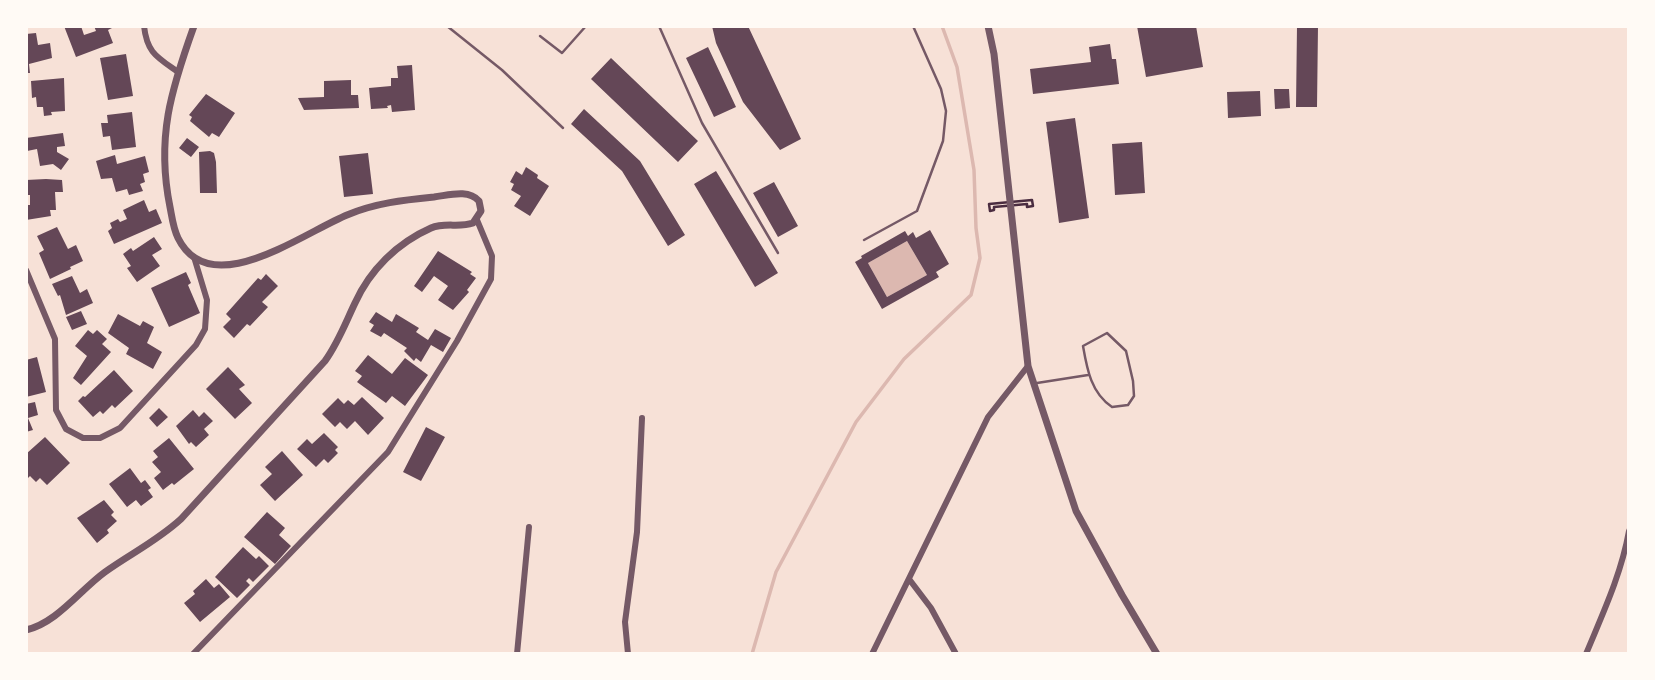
<!DOCTYPE html>
<style>
body{margin:0}
#map{position:relative;width:1655px;height:680px;overflow:hidden;background:#f7e1d7;font-family:"Fira Sans Condensed",sans-serif}
canvas{display:block}
.frame{position:absolute;inset:0;border:28px solid #fffaf5;pointer-events:none}
</style>
<div id="map">
<canvas width="1655" height="680"></canvas>
<div class="frame"></div>
</div>
<script>
const context = document.querySelector('canvas').getContext('2d');
context.lineJoin = 'round';
function fillPath(path, color) {
  context.fillStyle = color;
  context.fill(path, 'evenodd');
}
function stroke(path, color, width, dash) {
  context.strokeStyle = color;
  context.lineWidth = width;
  context.lineCap = dash ? 'butt' : 'round';
  context.setLineDash(dash || []);
  context.stroke(path);
}
fillPath(new Path2D(`
 M907,241l20,34 -40,22 -19,-34z`), '#dcb8b0');
stroke(new Path2D(`
 M752,654l24,-82 80,-150 48,-63 67,-64 9,-37 -4,-30 -2,-58 -17,-103 -15,-41`), '#dcb8b0', 3.5);
fillPath(new Path2D(`
 M64,26h17l3,9 12,-4 -2,-5h17l1,2 -4,2 5,13 -37,14z
 M712,26h36l53,113 -21,11 -37,-48 -27,-59z
 M1137,26h59l7,41 -57,10z
 M1297,26h21l-1,81h-21z
 M36,33l2,12 12,-2 2,15 -23,6 1,9h-4v-39z
 M1110,44l2,15h4l3,25 -86,10 -3,-25 61,-7 -2,-15z
 M708,47l28,60 -22,10 -28,-59z
 M126,54l7,42 -25,4 -8,-42z
 M611,58l87,83 -20,21 -87,-83z
 M412,65l3,45 -23,2 -1,-7 -4,1 1,2 -17,1 -2,-21 22,-2v-8h7l-1,-12z
 M64,78l1,33 -14,1 1,3 -8,1 -1,-9h-6l-1,-10 -4,1 -1,-17z
 M351,80v15h7l1,13 -55,2 -6,-12 26,-1v-16z
 M1274,89h15l1,19 -15,1z
 M1260,91l1,25 -33,2 -1,-26z
 M206,94l29,19 -16,24 -7,-4 -3,4 -19,-16 2,-4 -3,-2z
 M584,109l56,52 45,74 -17,11 -46,-75 -51,-47z
 M132,112l4,35 -24,3 -2,-14 -7,1 -2,-14h7l-1,-8z
 M1075,118l14,100 -30,5 -13,-101z
 M63,133l2,13 -8,1v5l12,7 -8,11 -8,-6 -13,2 -3,-17 -10,2 -1,-13z
 M187,138l12,9 -8,10 -12,-9z
 M1142,142l3,51 -30,2 -3,-51z
 M210,151l4,2 2,9 1,31h-17l-1,-41z
 M368,153l5,41 -29,3 -5,-41z
 M115,155l2,9 28,-8 4,16 -6,2 2,8 -5,2 3,7 -14,4 -2,-6 -11,3 -4,-14 -11,1 -5,-18z
 M526,167l12,8 -1,3 12,8 -19,30 -16,-10 7,-10 -10,-6 3,-6 -4,-2 6,-11 6,4z
 M716,171l62,102 -23,14 -61,-103z
 M46,179l16,1 1,12h-8l1,18h-6l1,6 -25,4v-15h4v-10h-4v-15z
 M774,182l24,44 -20,11 -25,-44z
 M144,200l5,12 7,-3 6,14 -48,21 -6,-13 4,-3 -2,-5 8,-4 2,3 7,-3 -4,-9z
 M57,227l11,22 8,-4 7,16 -13,6 1,2 -21,10 -11,-26 5,-3 -7,-14z
 M930,230l19,34 -13,8 3,5 -57,32 -27,-47 7,-4 -1,-2 44,-25 3,5 5,-4 3,6zM907,241l20,34 -40,22 -19,-34z
 M154,237l8,12 -10,6 8,11 -23,16 -10,-14 4,-2 -8,-12 8,-6 2,3z
 M438,251l34,21 -2,2 6,4 -9,12 2,2 -16,18 -15,-10 10,-14 -14,-10 -12,16 -8,-6z
 M186,272l5,11 -3,2 12,28 -31,14 -18,-39z
 M266,274l12,12 -16,16 6,5 -18,19 -3,-2 -13,14 -11,-11 8,-8 -5,-5 32,-36 3,2z
 M72,276l8,17 7,-4 6,14 -27,12 -6,-20 -2,1 -6,-12z
 M81,311l6,13 -15,6 -6,-13z
 M376,312l16,10 4,-8 23,14 -3,4 12,8 7,-11 16,9 -8,14 -12,-7 -10,17 -5,-4 -2,3 -10,-10 3,-3 -23,-15 -3,4 -11,-6 4,-6 -5,-3z
 M118,314l22,12 3,-5 11,6 -7,16 15,9 -9,17 -27,-15 3,-6 -21,-15z
 M88,330l5,4 4,-4 10,9 -5,5 9,8 -30,33 -8,-7 14,-22 -12,-10z
 M368,355l24,19 13,-16 23,17 -23,31 -13,-10 -6,7 -29,-21 5,-6 -7,-5z
 M37,357l9,35 -20,5v-37z
 M228,367l17,18 -6,4 13,14 -17,16 -29,-30z
 M114,370l19,21 -18,17 -3,-3 -9,9 -3,-3 -7,6 -15,-16 5,-5 2,1z
 M362,397l22,21 -16,17 -13,-14 -8,8 -7,-7 -5,5 -13,-13 16,-16 6,6 4,-4 6,5z
 M35,402l3,13 -10,3 5,12 -7,2v-28z
 M159,408l9,9 -11,10 -8,-9z
 M193,410l6,7 5,-5 9,9 -9,8 5,6 -13,12 -5,-5 -2,2 -13,-18z
 M426,427l19,10 -24,44 -18,-9z
 M324,433l14,14 -3,3 3,3 -10,10 -4,-4 -8,8 -19,-18 10,-10 5,5z
 M45,437l25,26 -23,22 -7,-7 -4,4 -6,-6 -2,2 -2,-2v-22z
 M169,438l25,31 -20,16 -2,-2 -9,7 -9,-12 7,-6 -9,-10 6,-5 -5,-6z
 M282,451l21,24 -28,26 -15,-16 12,-11 -7,-7z
 M130,468l11,15 4,-3 6,8 -3,2 5,7 -12,9 -5,-6 -9,7 -18,-23z
 M104,500l10,12 -3,3 6,6 -10,9 2,3 -12,10 -20,-25z
 M267,512l18,16 -6,7 12,11 -16,18 -31,-27z
 M243,547l13,12 3,-3 10,10 -16,16 -4,-4 -3,3 4,4 -13,13 -22,-21z
 M206,579l8,9 5,-4 11,13 -30,25 -16,-19 11,-9 -2,-3z`), '#644757');
stroke(new Path2D(`
 M1032,200l1,6 -6,1v-3l-33,3v3l-4,1 -1,-7z`), '#4a2c40', 2.5);
stroke(new Path2D(`
 M447,26l55,44 61,58
 M659,26l43,97 76,130
 M540,36l22,17 24,-27
 M864,240l53,-29 26,-70 3,-30 -5,-22 -28,-63
 M1107,333l19,18 7,30 1,15 -6,9 -16,2c-21,-14 -25,-38 -29,-61z
 M1037,383l51,-8`), '#755966', 2.5);
stroke(new Path2D(`
 M144,26c3,27 13,31 34,46
 M26,270l29,69 1,71 10,19 17,9h17l20,-10 76,-83 9,-16 2,-29 -13,-43
 M909,579l22,29 25,46
 M193,654l195,-202 69,-111 34,-62 1,-23 -15,-36
 M517,654l12,-127
 M628,654l-3,-32 12,-90 5,-114
 M872,654l116,-237 40,-51
 M1586,654c17,-41 35,-79 43,-123`), '#755966', 6);
stroke(new Path2D(`
 M988,26l6,28 34,312 48,145 46,84 35,59
 M26,630c31,-7 54,-40 79,-58 25,-18 52,-31 76,-53l144,-158c13,-18 20,-37 30,-58 15,-33 42,-60 76,-75 14,-6 28,0 42,-5l8,-12 -2,-10c-11,-12 -29,-6 -45,-4 -30,3 -59,6 -87,18 -44,18 -137,88 -169,23 -5,-10 -6,-21 -8,-31 -14,-69 1,-117 24,-181`), '#755966', 7);
</script>
